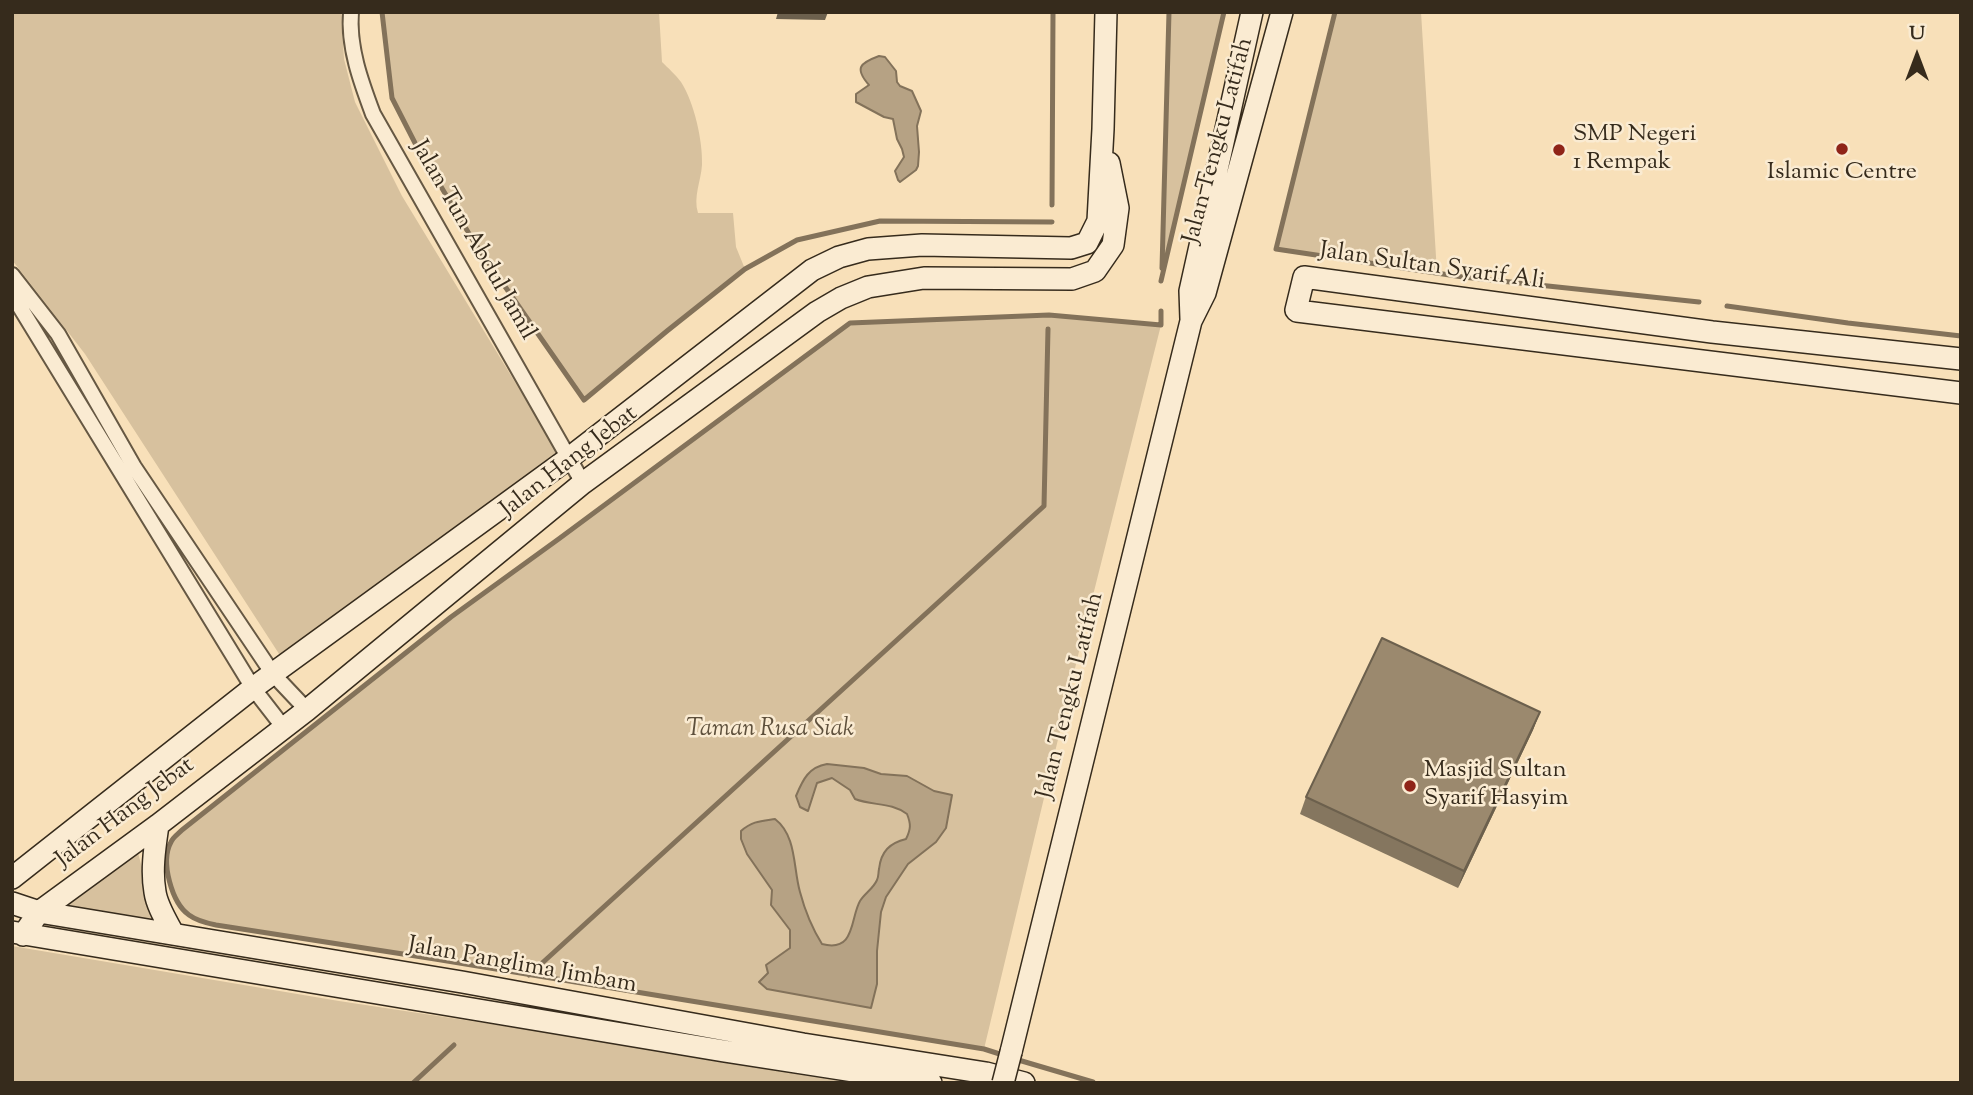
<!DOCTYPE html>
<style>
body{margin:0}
#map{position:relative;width:1973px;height:1095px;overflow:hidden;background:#f8e0b9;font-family:"Sorts Mill Goudy",serif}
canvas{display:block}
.frame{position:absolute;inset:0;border:14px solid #362b1c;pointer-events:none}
.north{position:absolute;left:1882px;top:21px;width:70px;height:70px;-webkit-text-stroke:5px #faebd2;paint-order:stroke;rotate:0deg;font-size:19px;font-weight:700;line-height:28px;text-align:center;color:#362b1c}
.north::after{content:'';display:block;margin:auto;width:24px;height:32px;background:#362b1c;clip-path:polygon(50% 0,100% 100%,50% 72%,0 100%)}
</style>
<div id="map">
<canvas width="1973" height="1095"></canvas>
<div class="frame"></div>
<div class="north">U</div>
</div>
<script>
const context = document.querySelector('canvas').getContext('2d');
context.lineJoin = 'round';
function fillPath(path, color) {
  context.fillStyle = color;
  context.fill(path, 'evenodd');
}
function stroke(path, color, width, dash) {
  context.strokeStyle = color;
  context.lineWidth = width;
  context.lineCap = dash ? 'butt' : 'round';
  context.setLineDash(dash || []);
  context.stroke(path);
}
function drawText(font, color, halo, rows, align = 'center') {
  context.font = font + ' "Sorts Mill Goudy",serif';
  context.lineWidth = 5;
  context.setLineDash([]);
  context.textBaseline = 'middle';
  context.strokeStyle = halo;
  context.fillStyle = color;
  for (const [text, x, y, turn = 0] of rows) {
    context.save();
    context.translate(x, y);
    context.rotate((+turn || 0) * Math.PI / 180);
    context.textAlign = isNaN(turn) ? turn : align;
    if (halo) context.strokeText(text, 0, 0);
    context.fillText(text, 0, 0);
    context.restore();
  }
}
fillPath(new Path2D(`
 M12,12h329l3,47 11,43 47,94 156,257 -275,207 -198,-306 -73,-94z
 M382,12h277l3,50c6,6 14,13 19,20 13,20 22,59 21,83 -1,16 -9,32 -4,48h35l3,34 9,22 -161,131 -110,-158 -59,-99 -23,-45z
 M1169,12h55l-63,269 1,-37z
 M1335,12h86l16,261 -161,-24z
 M1049,315l112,10 -79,314 -98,410 -549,-90 -220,-34c-9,-2 -18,-4 -26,-9 -18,-14 -29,-53 -18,-74 2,-5 7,-8 11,-12l269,-213 109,-79 290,-215z
 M137,849l20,75 -92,-18z
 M12,946l327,55 541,82h-868z`), '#d7c19e');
const water = new Path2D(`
 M879,56l6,1 11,14 1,11 3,4 12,5 9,20 -4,15 2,26 -1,14 -2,4 -16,12 -2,-2 -3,-9 9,-14 -2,-8 -5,-10 -4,-20 -9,-2 -28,-15v-8l13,-9c-15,-17 -9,-22 10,-29z
 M827,764l37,4 17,6 26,2 27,15 18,4 -6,33 -10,14 -28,22 -22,33 -5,15 -4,39v33l-6,24 -104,-19 -8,-7 9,-9 -2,-8 24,-17v-18l-19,-25 1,-15 -25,-36 -6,-15v-8c11,-10 20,-10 34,-12 22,17 18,49 25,73 5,19 12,36 22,52 34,9 28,-26 38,-43 5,-8 13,-12 17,-21 2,-5 1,-6 2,-11 2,-18 11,-26 27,-30 5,-10 5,-15 1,-25 -16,-12 -34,-8 -52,-15l-5,-9 -18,-12 -15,5 -9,28 -8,-4 -4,-11c7,-17 13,-29 31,-32z`);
fillPath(water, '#b6a284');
stroke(water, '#83725a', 2);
stroke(new Path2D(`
 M382,12l10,86 23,45 59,99 110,158 83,-69 78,-62 52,-29 83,-19 172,1
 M1335,12l-59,237 187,28 236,25
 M1052,205l1,-193
 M1162,268l7,-256
 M1161,281l63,-269
 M1727,306l121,17 113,13
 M529,975l515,-469 4,-177
 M1006,1056l-22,-7 -549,-90 -219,-34c-10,-2 -19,-4 -27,-10 -17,-12 -29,-53 -18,-73 2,-5 7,-8 11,-12l269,-213 109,-79 290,-215 199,-8 112,10v-14
 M1015,1059l78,23
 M413,1083l41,-38`), '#83725a', 5);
const street = new Path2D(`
 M351,12c-3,35 10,70 22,102l210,369
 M12,275l46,59 76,133 139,207 34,36
 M12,294l241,394 31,40`);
const secondary = new Path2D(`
 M1191,319l-1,-28 62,-279
 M1961,359l-249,-27 -408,-55 -8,33 1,1 664,82
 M158,825c-3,21 -7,45 -3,67 2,14 11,28 18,41
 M12,878l241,-190 316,-230 243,-188 27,-13 29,-8 54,-4 149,3 16,-5 11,-22 5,-92 3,-117
 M12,903l27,9 423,70 341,62 183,29 38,10
 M12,932l712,119 207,32
 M23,935l16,-23 119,-87 149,-115 276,-227 234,-171 24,-14 27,-11 56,-9 148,1 23,-8 18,-26 5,-37 -9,-45
 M1011,1052l180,-731 14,-28 77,-281`);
stroke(street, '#665843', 18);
stroke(secondary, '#362b1c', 24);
stroke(street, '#faebd2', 14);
stroke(secondary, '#faebd2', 21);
const secondaryBridge = new Path2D(`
 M1003,1083l8,-31`);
stroke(secondaryBridge, '#362b1c', 24, []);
stroke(secondaryBridge, '#faebd2', 21);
fillPath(new Path2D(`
 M1540,712l-7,18 -75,158 -158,-74 6,-17z`), '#85765f');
fillPath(new Path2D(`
 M778,12h50l-3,8 -49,-1z
 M1540,712l-7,18 -75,158 6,-17z`), '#6c604d');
const building = new Path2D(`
 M1382,638l158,74 -76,159 -158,-74z`);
fillPath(building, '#9b896e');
stroke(building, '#6c604d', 2);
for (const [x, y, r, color] of [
 [1842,149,7,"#8f2418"],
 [1559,150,7,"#8f2418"],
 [1410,786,7,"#8f2418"]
]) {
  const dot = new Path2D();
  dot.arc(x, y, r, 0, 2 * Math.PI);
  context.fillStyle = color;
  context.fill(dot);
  stroke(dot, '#faebd2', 2.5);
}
drawText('24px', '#362b1c', '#faebd2', [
 ["SMP Negeri",1573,136],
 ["1 Rempak",1573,164],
 ["Islamic Centre",1842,174,"center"],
 ["Masjid Sultan",1424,772],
 ["Syarif Hasyim",1424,800]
], 'left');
drawText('24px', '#362b1c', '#faebd2', [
 ["Jalan Tengku Latifah",1220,141,-75],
 ["Jalan Tun Abdul Jamil",472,241,60],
 ["Jalan Sultan Syarif Ali",1432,268,8],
 ["Jalan Hang Jebat",570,463,-38],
 ["Jalan Tengku Latifah",1072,696,-76],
 ["Jalan Hang Jebat",126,814,-37],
 ["Jalan Panglima Jimbam",522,967,10]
]);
drawText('italic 24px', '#5e503c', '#faebd2', [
 ["Taman Rusa Siak",770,731]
]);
</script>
